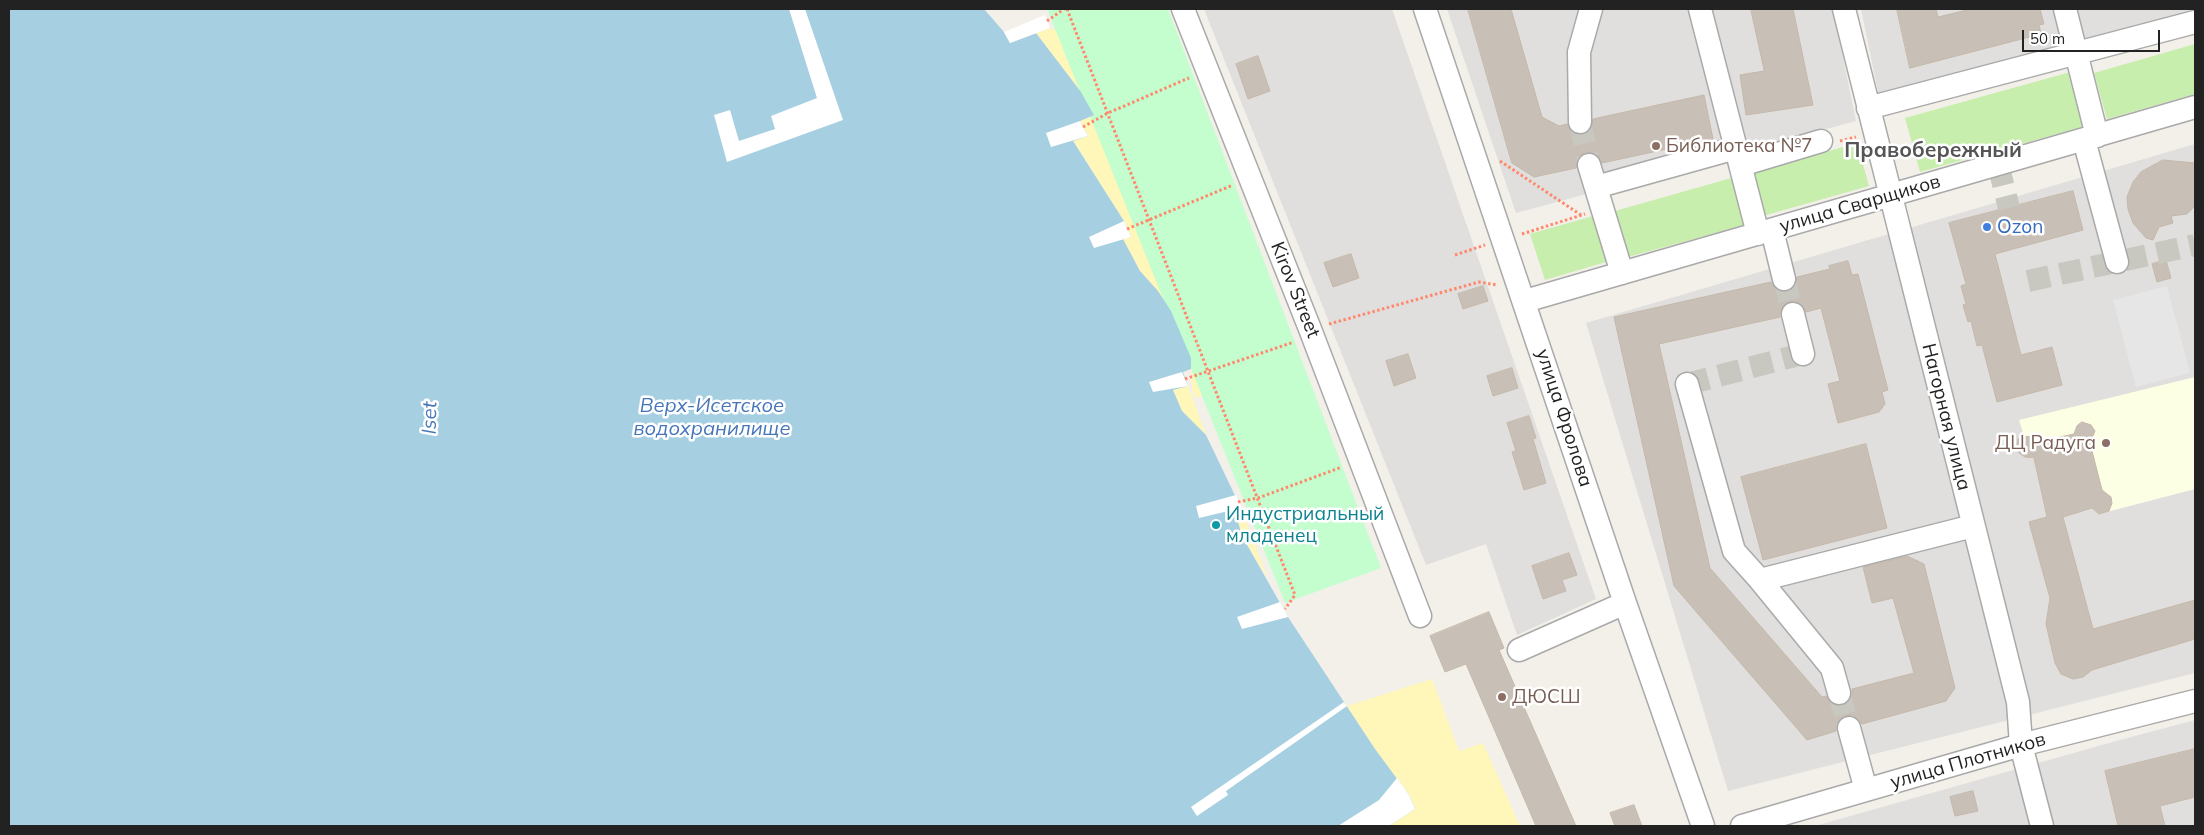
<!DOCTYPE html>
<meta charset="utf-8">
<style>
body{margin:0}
#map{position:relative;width:2204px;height:835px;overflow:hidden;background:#f2f0e8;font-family:Mulish,sans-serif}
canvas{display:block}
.frame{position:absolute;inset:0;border:10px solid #222;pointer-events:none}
.scale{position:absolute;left:2022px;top:30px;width:138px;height:22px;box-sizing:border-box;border:2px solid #222;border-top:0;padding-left:6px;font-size:15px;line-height:18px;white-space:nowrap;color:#222;-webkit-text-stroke:4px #fff;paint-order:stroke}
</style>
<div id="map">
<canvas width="2204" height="835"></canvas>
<div class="frame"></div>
<div class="scale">50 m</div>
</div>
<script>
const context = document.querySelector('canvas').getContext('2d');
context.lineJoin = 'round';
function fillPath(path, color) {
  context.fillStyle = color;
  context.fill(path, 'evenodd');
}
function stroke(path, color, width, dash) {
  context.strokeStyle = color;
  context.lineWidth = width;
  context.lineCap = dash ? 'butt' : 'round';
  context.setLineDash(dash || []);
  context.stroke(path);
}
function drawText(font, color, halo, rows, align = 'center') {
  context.font = font + ' Mulish,sans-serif';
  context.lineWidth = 5;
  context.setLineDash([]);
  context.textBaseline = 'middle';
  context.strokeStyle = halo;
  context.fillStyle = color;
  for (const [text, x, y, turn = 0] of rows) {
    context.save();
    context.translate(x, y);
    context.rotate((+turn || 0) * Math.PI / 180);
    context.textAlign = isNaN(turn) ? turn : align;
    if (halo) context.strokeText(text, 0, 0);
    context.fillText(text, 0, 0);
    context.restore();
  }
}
fillPath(new Path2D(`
 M1204,9h188l204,590 -79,36 -31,-91 -60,21z
 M1447,9h386l23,112 -340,92z
 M1861,9h334v15l-313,87z
 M2195,144v529l-467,118 -142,-468z
 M2195,720v106h-380l301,-85z`), '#e0dfde');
fillPath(new Path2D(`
 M2195,377v112l-96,25 -7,-6 -29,9h-16l-13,-58 -9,-2 -6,-4 -2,-6 1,-8 6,-3 -5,-16z`), '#fdffe4');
fillPath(new Path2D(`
 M2195,44v50l-88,25 -13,-46z
 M2074,71l15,54 -169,47 -15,-54z
 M1857,143l12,43 -106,30 -12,-43z
 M1735,177l13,47 -120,33 -13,-46z
 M1600,214l10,36 -4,12 -61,18 -15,-46z`), '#c7eeac');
fillPath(new Path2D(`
 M1050,28l23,10 141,354 -19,6 -3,-8 -1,-32 -33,-67 -18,-20 -17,-32 1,-18 -51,-81 7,-19 14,-5 -13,-24 -45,-59z
 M1188,386l18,49 -24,-24 -9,-22z
 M1241,508l27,71 -26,-43 -7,-26z
 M1432,679l27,72 24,-8 37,83h-131l26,-18 -6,-13 -34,-46 -28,-43z`), '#fff7b9');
fillPath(new Path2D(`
 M1047,9h121l213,559 -96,35z`), '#c4fdce');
fillPath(new Path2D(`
 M2167,286l23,87 -54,14 -23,-87z`), '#e6e6e6');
fillPath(new Path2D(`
 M9,9h975l20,23 6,11 26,-10 45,59 13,23 -14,6 8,15 -15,5 51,80 7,16 -8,2 17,32 18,20 13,20 20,47v11l-8,3 5,14 -15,4 9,21 24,24 35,73 -6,3 7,25 46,81 87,132 34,46 6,14 -26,17h-1380z`), '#a6cfe2');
fillPath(new Path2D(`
 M789,9h16l38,111 -116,42 -13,-47 16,-5 9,31 36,-12 -4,-13 46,-18z
 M1045,15l5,13 -40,15 -6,-11z
 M1080,121l8,15 -37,11 -5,-14z
 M1124,221l7,16 -37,11 -5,-11z
 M1182,372l6,14 -35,6 -4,-10z
 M1236,495l5,13 -42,10 -3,-12z
 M1280,602l8,15 -46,12 -5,-12z
 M1344,702l3,4 -121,85 2,4 -31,21 -6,-9z
 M1397,778l12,17 6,14 -26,17h-51l41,-26z`), '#fff');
const building = new Path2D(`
 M1468,9h43l31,108 17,9 8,-2 6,9 8,2 10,-6 2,-10 111,-24 9,44 -111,24 -4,-8 -12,-3 -7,4 -3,12 -42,9 -22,-14z
 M1751,9h42l20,96 -67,10 -6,-40 24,-4z
 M1897,9h39l2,8 33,-8h69l4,15 -5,1 2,9 -131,34z
 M1258,56l12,35 -22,8 -12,-35z
 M2163,160l32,3v43l-8,8 -16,2 2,7 -14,4 -6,13 -7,-2 -13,-15 -5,-14 -1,-12 6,-15 8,-10z
 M2073,191l10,39 -88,24 26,101 31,-8 10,38 -65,17 -15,-57 -5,1 -6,-25 -3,1 -5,-17 3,-1 -5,-18 5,-2 -17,-61z
 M1351,254l8,24 -26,9 -9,-24z
 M2166,260l5,18 -14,4 -5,-18z
 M1848,261l4,14 6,-1 30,116 -6,2 3,12 -6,8 -41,11 -10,-39 12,-3 -19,-73 -15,4 -4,-7 -12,-4 -6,4 -4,6v6l-121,27 51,224 112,129 4,-1 4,7 12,3 7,-4 3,-6v-7l62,-16 -21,-75 -21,5 -9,-36 44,-11 17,8 31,124 -9,13 -84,23 -9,-9 -8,1 -9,8v7l-29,9 -133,-154 -60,-269 157,-35 4,6 12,4 6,-4 4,-11 33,-8 -1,-3z
 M1483,286l5,15 -25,8 -5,-15z
 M1408,354l8,24 -22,8 -8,-25z
 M1512,368l6,20 -25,8 -6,-20z
 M1529,416l7,22 -3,1 13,44 -22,7 -12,-38 4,-1 -9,-28z
 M2082,422l9,3 4,6 -5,12 12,47 9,7 1,6 -3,8 -10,3 -7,-6 -29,9 30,112 102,-29v39l-103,31 -9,7 -10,2 -12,-5 -6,-11 -9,-39 4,-26 -21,-76 18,-5 -13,-59 -9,-1 -6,-4 -2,-6 1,-8 6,-3 7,1 5,5 38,-8 3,-8z
 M1866,444l21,84 -124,32 -22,-83z
 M1569,553l8,22 -15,5 4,11 -23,8 -11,-33z
 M1489,612l15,36 -5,2 77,176h-40l-70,-162 -21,8 -15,-36z
 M2195,749v48l-35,9 5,20h-47l-13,-55z
 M1973,791l5,20 -23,5 -5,-19z
 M1634,805l8,21h-27l-5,-13z`);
fillPath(building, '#c8c0b7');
stroke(building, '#c5b8a9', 1);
stroke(new Path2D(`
 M1580,122l9,43
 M1998,164l11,44
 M1784,279l9,35
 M2028,281l167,-36
 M1687,384l116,-30
 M1839,693l10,35`), '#c8c7c0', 22, [22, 11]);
const minor = new Path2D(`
 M1183,9l127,320 110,287
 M1425,9l200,594 78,223
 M1700,9l58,225
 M1844,9l174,693 3,43 21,81
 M2065,9l32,127
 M1868,108l327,-86
 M1580,122l-1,-70 12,-43
 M2084,140l33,122
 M1589,165l33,108
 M1741,165l80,-24
 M1596,187l140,-39
 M1772,230l12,49
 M1525,301l670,-194
 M1793,314l10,40
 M1687,384l47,167 26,29 213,-54
 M1760,580l72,88 7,25
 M1519,650l106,-47
 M1849,728l17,62
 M1742,826l279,-81 174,-44`);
stroke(minor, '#a9a9a9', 25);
stroke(new Path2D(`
 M1067,9l228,586 -10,14
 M1047,21l17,-12
 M1083,127l25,-14 81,-35
 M1840,141l16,-4
 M1500,161l81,54
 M1127,229l106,-44
 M1522,234l63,-20
 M1455,255l30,-10
 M1329,324l150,-42 18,3
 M1185,379l109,-37
 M1238,502l20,-4 84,-31`), '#ff886c', 3, [2.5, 2.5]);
stroke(minor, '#fff', 22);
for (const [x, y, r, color] of [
 [1656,146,5,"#8d6e63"],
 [1987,227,5,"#3f7fe0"],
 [2106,443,5,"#8d6e63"],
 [1216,525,5,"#0f9aa8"],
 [1502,697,5,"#8d6e63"]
]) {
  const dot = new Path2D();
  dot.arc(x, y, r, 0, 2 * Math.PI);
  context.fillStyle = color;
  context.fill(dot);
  stroke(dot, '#fff', 2);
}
drawText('19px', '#785e54', '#fff', [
 ["Библиотека №7",1666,146],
 ["ДЦ Радуга",2096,443,"right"],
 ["ДЮСШ",1512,697]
], 'left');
drawText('19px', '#222', '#fff', [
 ["улица Сварщиков",1860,204,-16],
 ["Kirov Street",1295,290,68],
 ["Нагорная улица",1946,417,76],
 ["улица Фролова",1564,418,72],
 ["улица Плотников",1968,761,-16]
]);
drawText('19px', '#366cbe', '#fff', [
 ["Ozon",1997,227]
], 'left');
drawText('19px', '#0d838f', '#fff', [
 ["Индустриальный",1226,514],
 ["младенец",1226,536]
], 'left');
drawText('italic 20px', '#4676b9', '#fff', [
 ["Верх-Исетское",712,406],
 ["водохранилище",712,429],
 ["Iset",430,418,-89]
]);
drawText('bold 21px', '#555', '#fff', [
 ["Правобережный",1933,151]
]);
</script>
